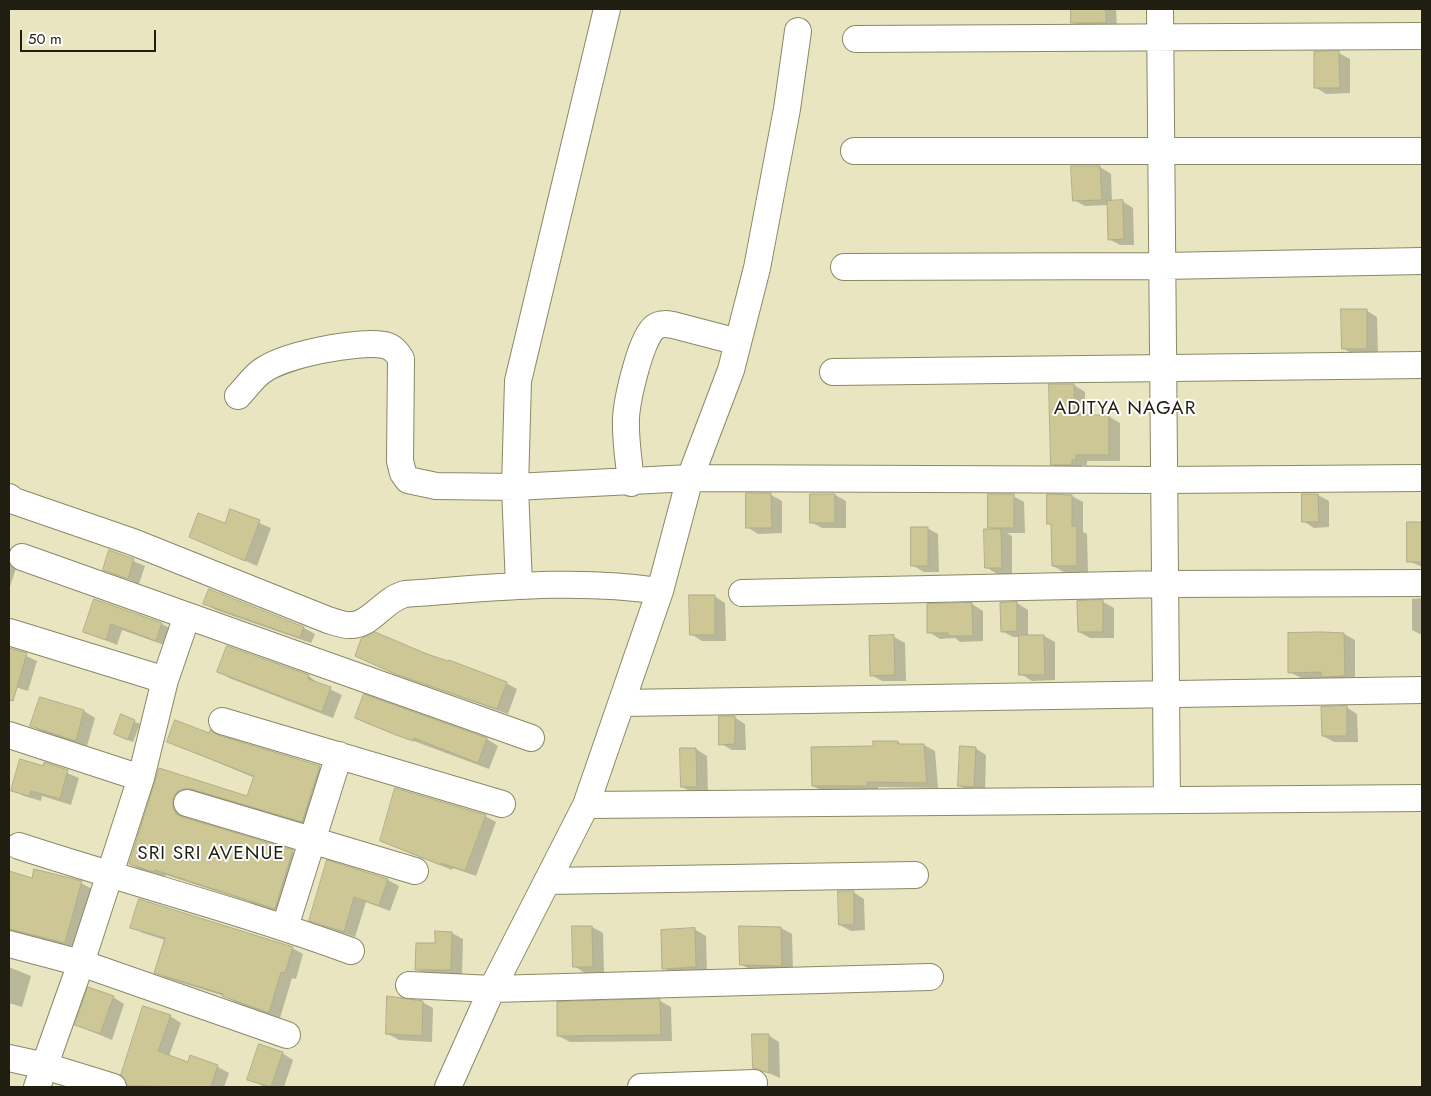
<!DOCTYPE html>
<style>
body{margin:0}
#map{position:relative;width:1431px;height:1096px;overflow:hidden;background:#e8e5c0;font-family:Jost,sans-serif}
canvas{display:block}
.frame{position:absolute;inset:0;border:10px solid #1f1e10;pointer-events:none}
.scale{position:absolute;left:20px;top:30px;width:136px;height:22px;box-sizing:border-box;border:2px solid #1f1e10;border-top:0;padding-left:6px;font-size:15px;line-height:18px;white-space:nowrap;color:#1f1e10;-webkit-text-stroke:4px #fff;paint-order:stroke}
</style>
<div id="map">
<canvas width="1431" height="1096"></canvas>
<div class="frame"></div>
<div class="scale">50 m</div>
</div>
<script>
const context = document.querySelector('canvas').getContext('2d');
context.lineJoin = 'round';
function fillPath(path, color) {
  context.fillStyle = color;
  context.fill(path, 'evenodd');
}
function stroke(path, color, width, dash) {
  context.strokeStyle = color;
  context.lineWidth = width;
  context.lineCap = dash ? 'butt' : 'round';
  context.setLineDash(dash || []);
  context.stroke(path);
}
function drawText(font, color, halo, rows, align = 'center') {
  context.font = font + ' Jost,sans-serif';
  context.lineWidth = 4;
  context.setLineDash([]);
  context.textBaseline = 'middle';
  context.strokeStyle = halo;
  context.fillStyle = color;
  for (const [text, x, y, turn = 0] of rows) {
    context.save();
    context.translate(x, y);
    context.rotate((+turn || 0) * Math.PI / 180);
    context.textAlign = isNaN(turn) ? turn : align;
    if (halo) context.strokeText(text, 0, 0);
    context.fillText(text, 0, 0);
    context.restore();
  }
}
fillPath(new Path2D(`
 M1072,9h44l1,19 -33,1 -11,-7z
 M1339,53l11,6v34l-24,1 -11,-7z
 M1073,167h27l11,7 1,28 10,-1 11,7 1,37h-14l-11,-6 -1,-34 -23,1 -11,-6z
 M1366,310l11,7 1,38h-24l-11,-7z
 M1074,385l11,7v25l23,-1 12,7v38h-33v4h-5v5h-19l-11,-6z
 M771,495l11,6v32l-24,1 -11,-7z
 M835,495l11,6v27h-24l-11,-6z
 M1318,495l11,6v26l-15,1 -11,-7z
 M1013,496l11,6 1,31h-18l5,3v38h-15l-11,-7 8,-37 -4,-3z
 M1072,496l11,6v30l4,2 1,38h-24l-11,-6v-40l-5,-3z
 M231,511l40,17 -14,38 -66,-29 34,-12z
 M1408,523h14v44l-13,-6z
 M927,528l11,6 1,38h-15l-12,-7z
 M110,551l35,15 -6,18 -35,-15z
 M9,564l7,4 -7,22z
 M210,590l94,38 11,6 -4,9 -95,-33 -11,-6z
 M714,596l11,7 1,38h-24l-11,-7z
 M1422,598v37l-10,-5v-31z
 M95,600l67,24 11,6 -6,16 -45,-16 -5,15 -32,-13z
 M1103,602l11,6v30h-24l-11,-6z
 M1017,603l11,7v26h16l11,6v38l-23,1 -11,-7 -1,-37h-7l-11,-6z
 M972,604l11,7v30l-23,1 -5,-4 -15,1 -11,-7 -1,-27z
 M1344,634l11,6v42h-22l-7,-4h-25l-11,-6z
 M870,637h24l11,6 1,38h-24l-11,-6z
 M9,648l28,13 -9,30 -19,-6z
 M356,655h71l79,28 11,6 -9,25 -100,-35z
 M218,671l91,5 10,8 23,11 -9,23 -104,-40z
 M364,696l123,43 11,7 -9,23 -121,-45 -11,-7z
 M41,698l43,13 11,7 -8,28 -44,-14 -11,-6z
 M1346,707l11,7 1,28h-24l-11,-6z
 M122,716l18,8 -7,18 -13,-5z
 M734,717l11,7 1,26h-14l-11,-6z
 M222,738l97,29 11,6 -17,54 -130,-13 4,6 106,32 11,6 -18,56 -120,-39 -1,2 -24,-7 -11,-6 30,-94 88,28 7,-20 -87,-36z
 M898,742l6,4 20,-1 11,6 3,37 -60,-1v4l-54,1 -11,-6 62,-39z
 M975,748l11,7 -1,37h-15l-11,-7z
 M696,749l11,7 1,36 -15,1 -11,-6z
 M45,764l34,14 -8,27 -29,-9 -1,5 -17,-5 -11,-6 31,-23z
 M485,816l11,6 -20,54 -23,-8 -1,2 -71,-29z
 M327,862l61,18 11,6 -9,25 -24,-9 -11,35 -33,-11 -11,-6z
 M9,873l23,7 49,3 11,6 -16,60 -67,-13z
 M853,892l11,7 1,31 -14,1 -11,-6z
 M132,927l160,21 11,6 -7,25 -4,-1 -12,40 -45,-16 -11,-6 -58,-18 -11,-6 10,-32 -22,-7z
 M573,927h19l11,6 1,39 -19,1 -11,-7z
 M781,928l11,6 1,38 -40,-1 -11,-6 16,-36z
 M694,929l12,7 1,37 -32,1 -11,-6z
 M436,933h16l11,6 -1,37h-34l-11,-7 19,-25z
 M9,967l22,9 -9,31 -13,-4z
 M113,997l11,7 -12,36 -36,-15z
 M660,1001l11,6 1,34 -102,1 -11,-6z
 M422,1002l11,6 -1,34 -33,-2 -11,-6z
 M170,1016l11,7 -12,33 19,8 3,-7 27,10 11,6 -5,14h-91l-5,-2z
 M768,1035l11,7 1,36 -25,-11z
 M282,1053l11,7 -9,27h-19l-16,-8z`), '#0003');
const building = new Path2D(`
 M1071,9h35v14h-35z
 M1339,51l1,37h-26v-36z
 M1071,166h29l2,34 -29,1z
 M1123,200l1,39 -16,1 -1,-39z
 M1341,309h26v40h-25z
 M1049,384h25l1,31h34v40h-33v5h-4v5h-21z
 M746,493h25l1,35h-26z
 M810,494h25v29h-25z
 M988,494h26v34h-26z
 M1047,494l25,1v31h5v40h-25l-1,-42h-4z
 M1302,494h16l1,28h-17z
 M230,509l30,11 -15,41 -56,-24 9,-24 27,10z
 M1407,522h15v40h-15z
 M911,527h17v39h-17z
 M984,529h17l1,39h-17z
 M109,550l25,9 -6,20 -25,-9z
 M209,589l95,38 -4,11 -97,-34z
 M689,595h26v40h-25z
 M94,599l68,24 -6,18 -45,-17 -5,16 -23,-8z
 M1103,600v32h-25l-1,-31z
 M1017,602v29l-16,1 -1,-29z
 M972,603l1,33h-25v-3h-21v-29z
 M375,632l52,22 21,7 1,-1 58,22 -10,27 -102,-35 -40,-18 6,-17z
 M1322,632l22,1 1,43 -24,1v-5l-33,1v-40z
 M894,635l1,40 -25,1 -1,-40z
 M1019,635h25l1,40h-26z
 M227,646l82,29 -1,4 23,8 -9,25 -105,-40z
 M9,648l18,5 -14,48 -4,-1z
 M364,694l123,44 -9,25 -64,-25 -1,3 -17,-6 -41,-17z
 M40,697l44,13 -8,31 -46,-15z
 M1347,706v30h-25l-1,-29z
 M121,714l14,6 -7,20 -14,-6z
 M719,716h16v28l-16,1z
 M175,720l34,13 1,-3 8,5 102,31 -18,56 -111,-33h-8l-6,3 -4,6v9l3,7 7,3 110,33 -18,59 -120,-39 -1,2 -25,-8 30,-96 88,28 7,-20 -87,-34z
 M873,741h25v3h26l3,39 -60,-1v4h-55l-1,-39 62,-1z
 M960,746l16,1 -2,40 -16,-1z
 M680,748h16l1,39h-16z
 M20,759l23,7 1,-4 24,8 -8,29 -29,-8 -2,5 -18,-5z
 M395,788l91,27 -21,56 -24,-8v2l-61,-24z
 M327,860l61,19 -9,27 -25,-9 -10,35 -35,-11z
 M34,869l48,12 -17,62 -56,-14v-58l23,7z
 M838,891h16v34h-15z
 M139,899l154,48 -8,26 -4,-1 -12,41 -47,-17 1,-2 -69,-21 11,-35 -35,-10z
 M572,926h20l1,41h-20z
 M739,926l42,1 1,39 -42,-1z
 M695,928l1,39 -34,2 -1,-39z
 M435,931l17,1 -1,38h-36l1,-27h19z
 M88,987l26,9 -14,38 -25,-9z
 M387,996l36,5 -1,35 -36,-2z
 M660,999l1,36 -104,1v-34z
 M143,1006l28,9 -13,36 30,11 2,-7 28,10 -7,22 -83,-1 -7,-11z
 M752,1034h17v39l-16,-5z
 M259,1044l24,8 -12,35 -24,-7z`);
fillPath(building, '#ccc795');
stroke(building, '#b0ad8a', 1);
const minor = new Path2D(`
 M1160,9l7,791
 M856,39l566,-3
 M854,151h568
 M844,267l319,-1 259,-5
 M833,372l589,-7
 M238,396c8,-8 15,-19 24,-25 21,-16 96,-31 122,-26 9,2 13,7 17,14l-1,102 3,12 5,7 28,6 79,1 175,-9 474,2 258,-2
 M631,483c-2,-22 -6,-44 -5,-65 1,-18 15,-82 29,-91 5,-4 12,-3 18,-2l65,17
 M9,497l5,4 119,41 195,78c7,2 16,6 24,5 19,0 32,-26 53,-31 85,-6 170,-16 255,-3
 M22,557l509,181
 M519,586l-4,-99 3,-106 89,-372
 M742,593l423,-9 257,-1
 M9,632l156,48
 M622,703l800,-13
 M222,721l280,83
 M9,735l132,43
 M187,803l228,68
 M586,805l836,-7
 M19,846c110,36 223,65 332,105
 M547,881l368,-6
 M285,927l54,-172
 M9,944l72,19 206,72
 M409,985l83,4 438,-12
 M9,1058l36,8 68,21
 M37,1087l44,-124 60,-185 24,-98 22,-64
 M448,1087l44,-98 94,-184 74,-214 30,-113 41,-108 26,-102 30,-159 11,-78
 M641,1087l113,-4`);
stroke(minor, '#8b8866', 28);
stroke(minor, '#fff', 26);
context.letterSpacing = '1px';
drawText('19px', '#1f1e10', '#fff', [
 ["ADITYA NAGAR",1125,409],
 ["SRI SRI AVENUE",211,854]
]);
context.letterSpacing = '0px';
</script>
